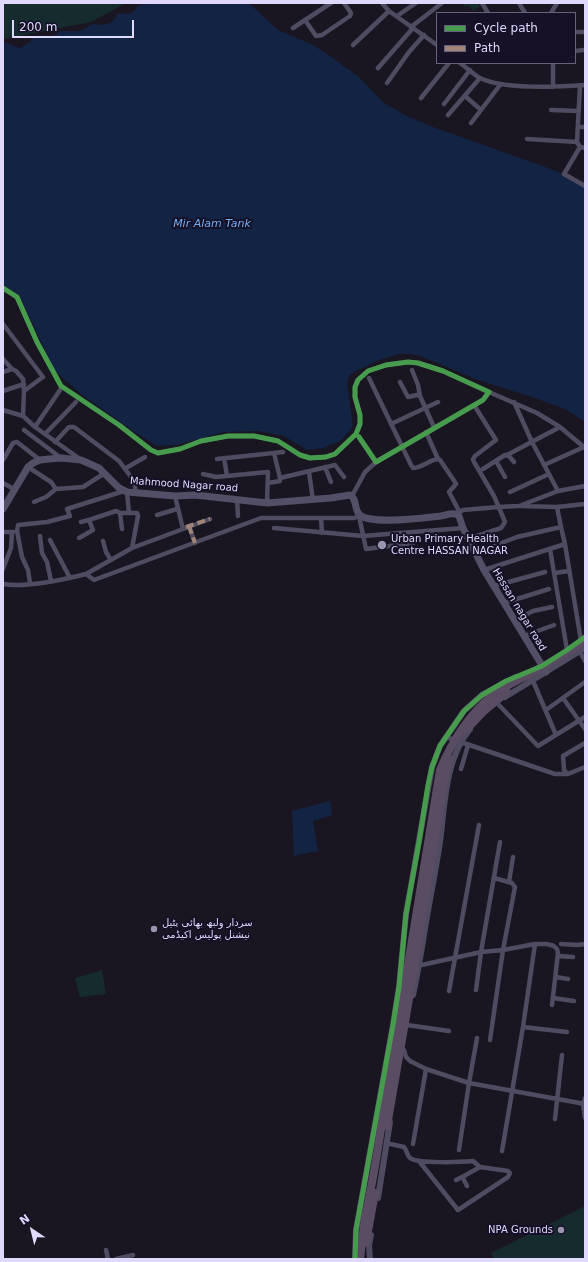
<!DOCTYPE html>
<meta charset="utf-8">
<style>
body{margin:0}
#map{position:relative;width:588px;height:1262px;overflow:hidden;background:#191621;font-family:"DejaVu Sans",sans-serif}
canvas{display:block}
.frame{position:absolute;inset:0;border:4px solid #dfd9fc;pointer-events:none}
.legend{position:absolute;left:436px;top:12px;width:140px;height:52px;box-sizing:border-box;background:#161126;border:1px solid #66617c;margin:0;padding:5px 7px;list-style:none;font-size:12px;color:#dfd9fc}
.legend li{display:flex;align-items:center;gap:8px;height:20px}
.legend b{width:20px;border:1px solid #66617c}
.north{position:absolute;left:12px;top:1210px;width:40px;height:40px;-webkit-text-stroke:3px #161126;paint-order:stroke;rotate:325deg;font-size:11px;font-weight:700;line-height:16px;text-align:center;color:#dfd9fc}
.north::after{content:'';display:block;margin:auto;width:14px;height:18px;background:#dfd9fc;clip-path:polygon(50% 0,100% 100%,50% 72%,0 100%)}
.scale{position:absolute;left:12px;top:20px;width:122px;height:18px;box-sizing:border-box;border:2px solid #dfd9fc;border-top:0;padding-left:5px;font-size:12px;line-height:14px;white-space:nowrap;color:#dfd9fc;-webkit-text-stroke:3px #161126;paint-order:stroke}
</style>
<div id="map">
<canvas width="588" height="1262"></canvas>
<div class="frame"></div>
<ul class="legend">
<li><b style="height:5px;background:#469c4c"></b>Cycle path</li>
<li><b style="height:5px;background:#a18479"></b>Path</li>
</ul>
<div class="north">N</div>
<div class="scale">200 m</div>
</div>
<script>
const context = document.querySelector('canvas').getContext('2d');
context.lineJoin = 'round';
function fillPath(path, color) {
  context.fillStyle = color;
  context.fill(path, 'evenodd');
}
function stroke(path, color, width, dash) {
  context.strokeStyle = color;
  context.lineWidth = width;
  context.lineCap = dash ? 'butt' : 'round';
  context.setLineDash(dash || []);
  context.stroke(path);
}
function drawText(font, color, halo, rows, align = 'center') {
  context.font = font + ' "DejaVu Sans","Noto Sans Arabic",sans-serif';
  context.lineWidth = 4;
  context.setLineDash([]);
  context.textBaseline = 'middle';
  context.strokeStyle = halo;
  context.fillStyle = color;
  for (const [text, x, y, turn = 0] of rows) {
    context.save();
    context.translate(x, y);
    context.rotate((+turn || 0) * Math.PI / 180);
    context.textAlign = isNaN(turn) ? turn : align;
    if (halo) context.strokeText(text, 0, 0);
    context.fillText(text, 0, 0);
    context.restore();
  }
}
fillPath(new Path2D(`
 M3,3h123l-35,19 -88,17z
 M463,3h15l2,3 -7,5 -5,-6 -3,2z
 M102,970l4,24 -26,3 -5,-19z
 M585,1206v53h-91l-3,-6z`), '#162b2d');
fillPath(new Path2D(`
 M148,3h101l29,27 33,14 12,7 35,25 26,27 23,13 26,11 118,42 27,12 7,5v236l-18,-12 -32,-12 -57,-18 -55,-23 -12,-3h-12l-20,6 -21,10 -8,5 -3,8 6,43 -11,14 -18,8 -17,2 -23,-14 -26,-5 -34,1 -47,13 -20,1 -21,-13 -55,-39 -26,-23 -36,-76 -16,-10v-240l3,-3 7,4 7,2 10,-6 3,-5 17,1 11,-7h19l13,-7 10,1 7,-2 5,-4 3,-6 7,1 7,-1 6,-7z
 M330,801l2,14 -19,6 5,30 -24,5 -2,-45z`), '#132344');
stroke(new Path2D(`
 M382,3l7,8 48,34
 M482,3l6,10
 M519,3l6,10
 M551,13l6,-10
 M397,16l19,-13
 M305,20l11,16 6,-1 28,-19 1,-3 -7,-10
 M411,27l31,-24
 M293,28l38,-25
 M575,32h10
 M353,45l36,-34
 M575,51l8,-1
 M460,63c7,5 13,11 20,15 25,12 77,9 105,7
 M553,63v24
 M378,68l35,-40
 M387,83l22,-31 15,-17
 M465,96l16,14 19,-25
 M421,98l28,-35
 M444,104l26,-34
 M551,110l28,1
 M448,115l32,-37
 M471,123l10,-13
 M579,127h6
 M527,139l50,3 3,5 5,1
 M577,142l3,-57
 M580,147l-16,27 21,12
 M3,288l14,9 20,45 24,44 58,39 32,25 7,3 22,-4 21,-8 27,-5h26l24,5 22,14 10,3 16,-1 9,-3 21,-20 4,-10v-9l-5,-18v-10l3,-7 10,-9 18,-6 22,-3 10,1 25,8 46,21 -6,8 -107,62 -17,-25
 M3,324l40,53 -19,14
 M3,359l9,10 4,2 7,8 1,12 -1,25
 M412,370l6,15 2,11 14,31
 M3,372l9,-3
 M369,378l42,87 2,3c9,0 16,-8 25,-9l2,1 15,22 1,2 -7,8 10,19
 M400,382l8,15 9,-2 3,1
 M3,391l21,-7
 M489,392l48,21 23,14 25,21
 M514,402l18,40 26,49
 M3,410l20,6 12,11 45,32
 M391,424l47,-22
 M35,427l25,-37
 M24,430l37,28
 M426,432l12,27
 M45,434l31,-32
 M55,442l14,-15h5l45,34 15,20 2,12
 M274,453l6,25 55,-13 9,12
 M507,455l53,-28
 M224,458l3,18
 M217,459l66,-7
 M3,460l10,-17 4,-1 23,18
 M496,461l9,16
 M544,465l40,-18
 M28,467l23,15 5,7 27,-2 22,-14
 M325,467l6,15
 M126,468l19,-11
 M483,469l22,-14 4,1 5,6
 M309,472l4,28
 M203,474l13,3 52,-5 -1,31
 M3,483l11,6
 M268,483l12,-2v-3
 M127,492l2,21
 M510,492l39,-18
 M175,496l8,33
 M352,496l13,-24 11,-10
 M237,499l1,17
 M34,502l12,-5 10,-8
 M521,506l36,1 4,20
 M557,507l28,-3
 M120,513l2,16
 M458,513l5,-3 35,-3 21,-1 39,-15 27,-5
 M157,515l20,-6
 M321,518l1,15
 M189,526l6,17
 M274,528l89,8 100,-8
 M3,532h10
 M40,536l2,17 5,9 4,19
 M79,538l14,-8 -4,-10 -8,2
 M468,539l33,-11 4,-6 -11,-26 -20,-34 -1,-3 2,-3 21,-16 -22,-35
 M50,540l20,38
 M103,541l3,11 5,8
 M565,544l16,97
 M132,548l78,-29
 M550,549l17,101
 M475,553l42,-16 44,-10 4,17 -81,26
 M3,569l8,-21 1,-16
 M554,573l15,-2
 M86,574l46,-26 6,-32 -1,-3h-17l-4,-2 -27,9
 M30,583l-2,-13 -6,-13 -5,-26 1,-6 29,-3 23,-6 -3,-7 57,-18
 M3,584c24,4 59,-4 83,-10l8,6 167,-62h93l5,-2 7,33 47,-6
 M494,586l51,-14
 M504,603l45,-14
 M515,620l18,-9 19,-4
 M524,636l30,-11
 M580,652l5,9
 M533,681l23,54
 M563,698l22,31
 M497,703l41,43 47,-29
 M546,710l39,-28
 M446,737l109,37h13l17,-7
 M461,769l7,-24
 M568,774l-4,-4 -1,-14 22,-13
 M509,882l4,-25
 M561,944l17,1 7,-1
 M558,956l15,1
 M417,966l64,-14 22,-2 32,-6h12l7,2 3,3 1,4 -6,52
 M556,977l12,2
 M476,990l5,-38 19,-110
 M449,991l30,-166
 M553,998l21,3
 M407,1025l42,6
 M523,1027l12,-83
 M490,1040l13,-90 12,-63 -3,-4 -18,-5
 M400,1049l4,1 2,7 4,4 16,8 43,14 116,21
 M585,1098l-2,6 2,14
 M555,1119l7,-64
 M386,1143l18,4c3,3 3,9 6,11 7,6 53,4 63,3l7,6 28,4 2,2 -2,4 -50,33 -39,-49
 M413,1144l13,-75
 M459,1150l10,-67 8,-45
 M502,1151l21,-124 44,5
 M456,1180l8,-4
 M467,1186l-4,-8 1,-2 16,-9
 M106,1250l2,9
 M116,1259l17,-4`), '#4f4c61', 4.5);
stroke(new Path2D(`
 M505,697l80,-49
 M413,995c4,-18 7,-36 10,-54 5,-33 12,-66 17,-99 5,-38 5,-83 30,-113
 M378,1198l12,-76
 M355,1259l1,-29 37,-205 6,-38 7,-73 26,-147 8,-21 24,-35 18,-16 34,-18
 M370,1259l-1,-14 2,-10`), '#4f4c61', 6);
stroke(new Path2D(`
 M3,509l25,-42 5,-4 7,-3 9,-1 12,-1 20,2 18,8 20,20 8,4 48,4 20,-1 72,8 64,-5 19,-3c8,4 3,16 11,21 12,8 64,2 80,0 5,-1 10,-3 15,-2l3,2 4,12 21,42 62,102`), '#524f67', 7);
stroke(new Path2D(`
 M466,730l17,-18 24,-20
 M387,1126l22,-127 37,-230 4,-10
 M366,1242l9,-49
 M360,1259l4,-35 10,-52 66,-402c12,-29 28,-55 53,-75 11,-8 24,-15 37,-21 19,-11 37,-21 55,-33`), '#5a4c62', 8);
stroke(new Path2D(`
 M189,526l6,17
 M186,527l24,-8`), '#a18479', 4, [8, 4]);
stroke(new Path2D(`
 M3,288l14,9 20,45 24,44 58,39 32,25 7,3 22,-4 21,-8 27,-5h26l24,5 22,14 10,3 16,-1 9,-3 21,-20 4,-10v-9l-5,-18v-10l3,-7 10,-9 18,-6 22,-3 10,1 25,8 46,21 -6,8 -107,62 -17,-25
 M355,1259l1,-29 37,-205 6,-38 7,-73 13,-72 9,-57 4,-18 8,-21 24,-35 18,-16 24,-14 36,-15 25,-16 18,-13`), '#469c4c', 5);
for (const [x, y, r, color] of [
 [382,545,5,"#9a95af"],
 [154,929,4,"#9a95af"],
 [561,1230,4,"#9a95af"]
]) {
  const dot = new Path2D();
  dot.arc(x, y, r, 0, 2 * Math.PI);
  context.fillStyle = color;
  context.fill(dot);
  stroke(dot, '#161126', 1.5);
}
drawText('10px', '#dfd9fc', '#161126', [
 ["Mahmood Nagar road",184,485,4],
 ["Hassan nagar road",519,610,59]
]);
drawText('10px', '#dfd9fc', '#161126', [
 ["Urban Primary Health",391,539],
 ["Centre HASSAN NAGAR",391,551],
 ["سردار ولبھ بھائی پٹیل",162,923],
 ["نیشنل پولیس اکیڈمی",162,935],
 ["NPA Grounds",553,1230,"right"]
], 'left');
drawText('italic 11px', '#6fadf4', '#161126', [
 ["Mir Alam Tank",212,224]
]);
</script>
